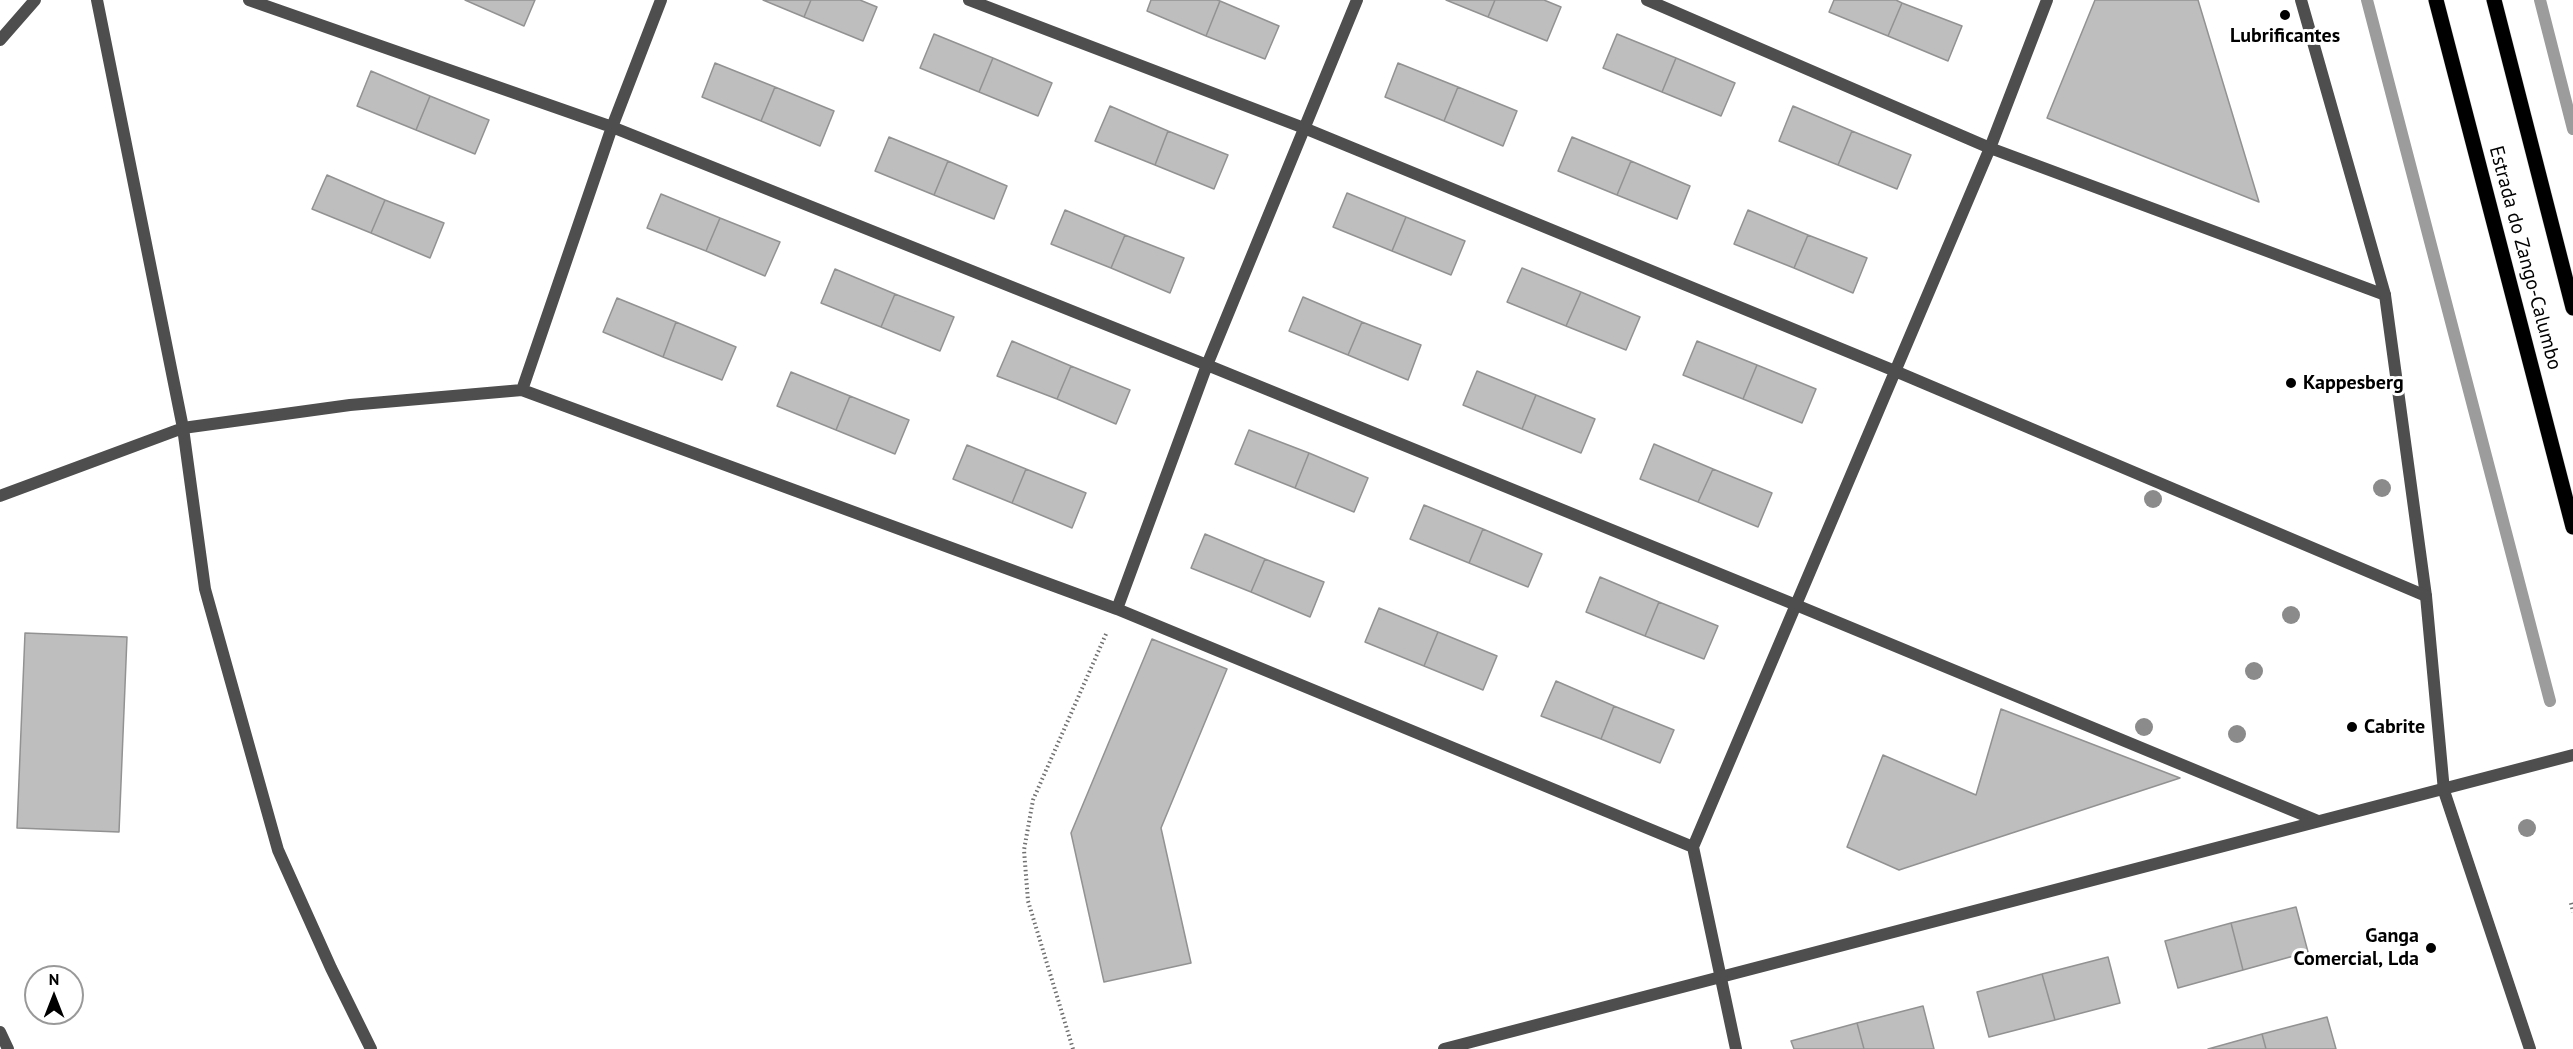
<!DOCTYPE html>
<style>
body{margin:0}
#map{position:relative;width:2573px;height:1049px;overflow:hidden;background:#fff;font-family:"PT Sans",sans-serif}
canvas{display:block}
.north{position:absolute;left:24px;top:965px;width:60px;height:60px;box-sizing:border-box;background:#fff;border:2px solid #999;border-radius:50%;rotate:0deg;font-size:16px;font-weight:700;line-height:24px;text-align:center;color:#000}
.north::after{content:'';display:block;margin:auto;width:21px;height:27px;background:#000;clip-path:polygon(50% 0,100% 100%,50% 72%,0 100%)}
</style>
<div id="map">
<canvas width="2573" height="1049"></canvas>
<div class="north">N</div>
</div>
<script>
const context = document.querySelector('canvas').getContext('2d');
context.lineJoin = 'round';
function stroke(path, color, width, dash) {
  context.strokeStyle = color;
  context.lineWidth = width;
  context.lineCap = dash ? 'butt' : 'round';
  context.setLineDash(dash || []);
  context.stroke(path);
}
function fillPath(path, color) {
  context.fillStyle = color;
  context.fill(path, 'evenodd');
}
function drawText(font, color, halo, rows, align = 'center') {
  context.font = font + ' "PT Sans",sans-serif';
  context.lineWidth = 6;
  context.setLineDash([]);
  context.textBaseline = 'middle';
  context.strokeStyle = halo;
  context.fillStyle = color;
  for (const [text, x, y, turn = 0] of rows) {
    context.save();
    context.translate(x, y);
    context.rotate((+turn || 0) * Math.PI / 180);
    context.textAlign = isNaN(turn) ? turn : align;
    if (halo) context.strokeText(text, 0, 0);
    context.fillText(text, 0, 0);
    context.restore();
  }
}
stroke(new Path2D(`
 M2367,0l183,701
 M2540,0l33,129`), '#9c9c9c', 12);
const building = new Path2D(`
 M465,0h70l-11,26z
 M763,0h48l-7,17z
 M811,0h49l17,7 -14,34 -59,-24z
 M1151,0h66l3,1 -14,35 -59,-25z
 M1446,0h49l-7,17z
 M1495,0h49l17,7 -14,34 -59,-24z
 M1834,0h62l6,3 -14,33 -59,-24z
 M2095,0h103l61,202 -212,-84z
 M1220,1l59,25 -14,33 -59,-23z
 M1902,3l60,23 -14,35 -60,-25z
 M934,34l59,24 -14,34 -59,-24z
 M1617,34l59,24 -14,34 -59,-24z
 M993,58l59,25 -14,33 -59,-24z
 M1676,58l59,25 -14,33 -59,-24z
 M715,63l60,24 -14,34 -59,-24z
 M1398,63l60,24 -14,34 -59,-24z
 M371,71l59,25 -14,34 -59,-24z
 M775,87l59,24 -14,35 -59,-25z
 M1458,87l59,24 -14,35 -59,-25z
 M430,96l59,24 -14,34 -59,-24z
 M1110,106l58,25 -13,34 -60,-24z
 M1793,106l59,25 -14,34 -59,-24z
 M1168,131l60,24 -14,34 -59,-24z
 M1852,131l59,24 -14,34 -59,-24z
 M889,137l59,24 -14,34 -59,-24z
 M1572,137l59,24 -14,34 -59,-24z
 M948,161l59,25 -13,33 -60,-24z
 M1631,161l59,25 -13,33 -60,-24z
 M327,175l58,25 -14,33 -59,-24z
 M1347,193l59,24 -14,34 -59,-24z
 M661,194l59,24 -14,33 -59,-23z
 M385,200l59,23 -14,35 -59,-25z
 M1065,210l60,25 -14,33 -60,-24z
 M1748,210l60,25 -14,33 -60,-24z
 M1406,217l59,24 -14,34 -59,-24z
 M720,218l60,24 -15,34 -59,-25z
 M1125,235l59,23 -14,35 -59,-25z
 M1808,235l59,23 -14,35 -59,-25z
 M1522,268l59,24 -15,34 -59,-24z
 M835,269l60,25 -14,33 -60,-24z
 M1581,292l59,25 -14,33 -60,-24z
 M895,294l59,23 -14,34 -59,-24z
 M1303,297l59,25 -14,33 -59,-24z
 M617,298l59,24 -13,35 -60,-25z
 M676,322l60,25 -14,33 -59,-23z
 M1362,322l59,23 -13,35 -60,-25z
 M1012,341l59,25 -14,33 -60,-23z
 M1697,341l60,24 -14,34 -60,-24z
 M1757,365l59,24 -14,34 -59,-24z
 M1071,366l59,24 -14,34 -59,-25z
 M1477,371l59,24 -14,34 -59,-24z
 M791,372l59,24 -14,34 -59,-24z
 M1536,395l59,24 -14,34 -59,-24z
 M850,396l59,24 -14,34 -59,-24z
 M1249,430l60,23 -14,35 -60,-24z
 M1654,444l59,25 -15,33 -58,-23z
 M967,445l59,24 -14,34 -59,-24z
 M1309,453l59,25 -14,34 -59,-24z
 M1026,469l60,24 -14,35 -60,-25z
 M1713,469l59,24 -14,34 -60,-25z
 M1424,505l59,24 -14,34 -59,-24z
 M1483,529l59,25 -14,33 -59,-24z
 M1205,534l60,25 -14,33 -60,-24z
 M1265,559l59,23 -14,35 -59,-25z
 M1600,577l59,25 -14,34 -59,-24z
 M1659,602l59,24 -14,33 -59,-23z
 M1379,608l59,24 -14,34 -59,-24z
 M1438,632l59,24 -14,34 -59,-24z
 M25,633l102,4 -8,195 -102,-4z
 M1152,639l75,30 -66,159 30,135 -87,19 -33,-149z
 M1556,681l58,25 -13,33 -60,-23z
 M1614,706l60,24 -14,33 -59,-24z
 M2001,709l179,69 -281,92 -52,-23 36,-92 93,40z
 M2296,907l12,45 -65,18 -12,-47z
 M2231,923l12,47 -65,18 -13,-47z
 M2108,957l12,46 -65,17 -13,-46z
 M2042,974l13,46 -66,17 -12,-45z
 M1923,1006l11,43h-70l-7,-26z
 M2327,1017l9,32h-70l-4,-15z
 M1857,1023l7,26h-70l-3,-8z
 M2262,1034l4,15h-58z`);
fillPath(building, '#bebebe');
stroke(building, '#929292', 1.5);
const primary = new Path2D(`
 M2436,0l137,527
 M2494,0l79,308`);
stroke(primary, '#dbdbdb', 16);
stroke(new Path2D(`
 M2571,903l2,9
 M1073,1049l-45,-148 -4,-51 9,-50 73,-166`), '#707070', 4, [1.5, 3]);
stroke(new Path2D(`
 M2301,0l84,295 41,301 18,195 86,258`), '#4e4e4e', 12);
stroke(new Path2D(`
 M97,0l86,428 22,161 73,261 53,118 40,81
 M249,0l363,127 595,238 589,240 522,216
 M969,0l335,128 591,243 531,225
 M1647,0l343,148 395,147
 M0,40l35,-40
 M522,390l90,-263 49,-127
 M0,496l183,-68 167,-23 172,-15 595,219 576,238 43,202
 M1117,609l90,-244 150,-365
 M1693,847l297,-699 57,-148
 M0,1032l8,17`), '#4e4e4e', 12);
stroke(new Path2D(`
 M1444,1049l1129,-294`), '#4e4e4e', 12);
stroke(primary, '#000', 15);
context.fillStyle = '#8b8b8b';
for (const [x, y] of [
 [2382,488],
 [2153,499],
 [2291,615],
 [2254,671],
 [2144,727],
 [2237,734],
 [2527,828]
]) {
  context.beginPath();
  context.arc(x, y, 9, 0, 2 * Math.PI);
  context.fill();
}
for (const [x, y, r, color] of [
 [2285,15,6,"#000"],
 [2291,383,6,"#000"],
 [2352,727,6,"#000"],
 [2431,948,6,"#000"]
]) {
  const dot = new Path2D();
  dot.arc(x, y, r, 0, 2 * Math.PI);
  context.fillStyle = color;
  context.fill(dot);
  stroke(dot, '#fff', 2);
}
drawText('bold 20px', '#000', '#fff', [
 ["Lubrificantes",2285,36,"center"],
 ["Kappesberg",2303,383],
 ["Cabrite",2364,727],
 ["Ganga",2419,936,"right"],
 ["Comercial, Lda",2419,959,"right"]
], 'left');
drawText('20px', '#000', '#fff', [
 ["Estrada do Zango-Calumbo",2525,258,75]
]);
</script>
